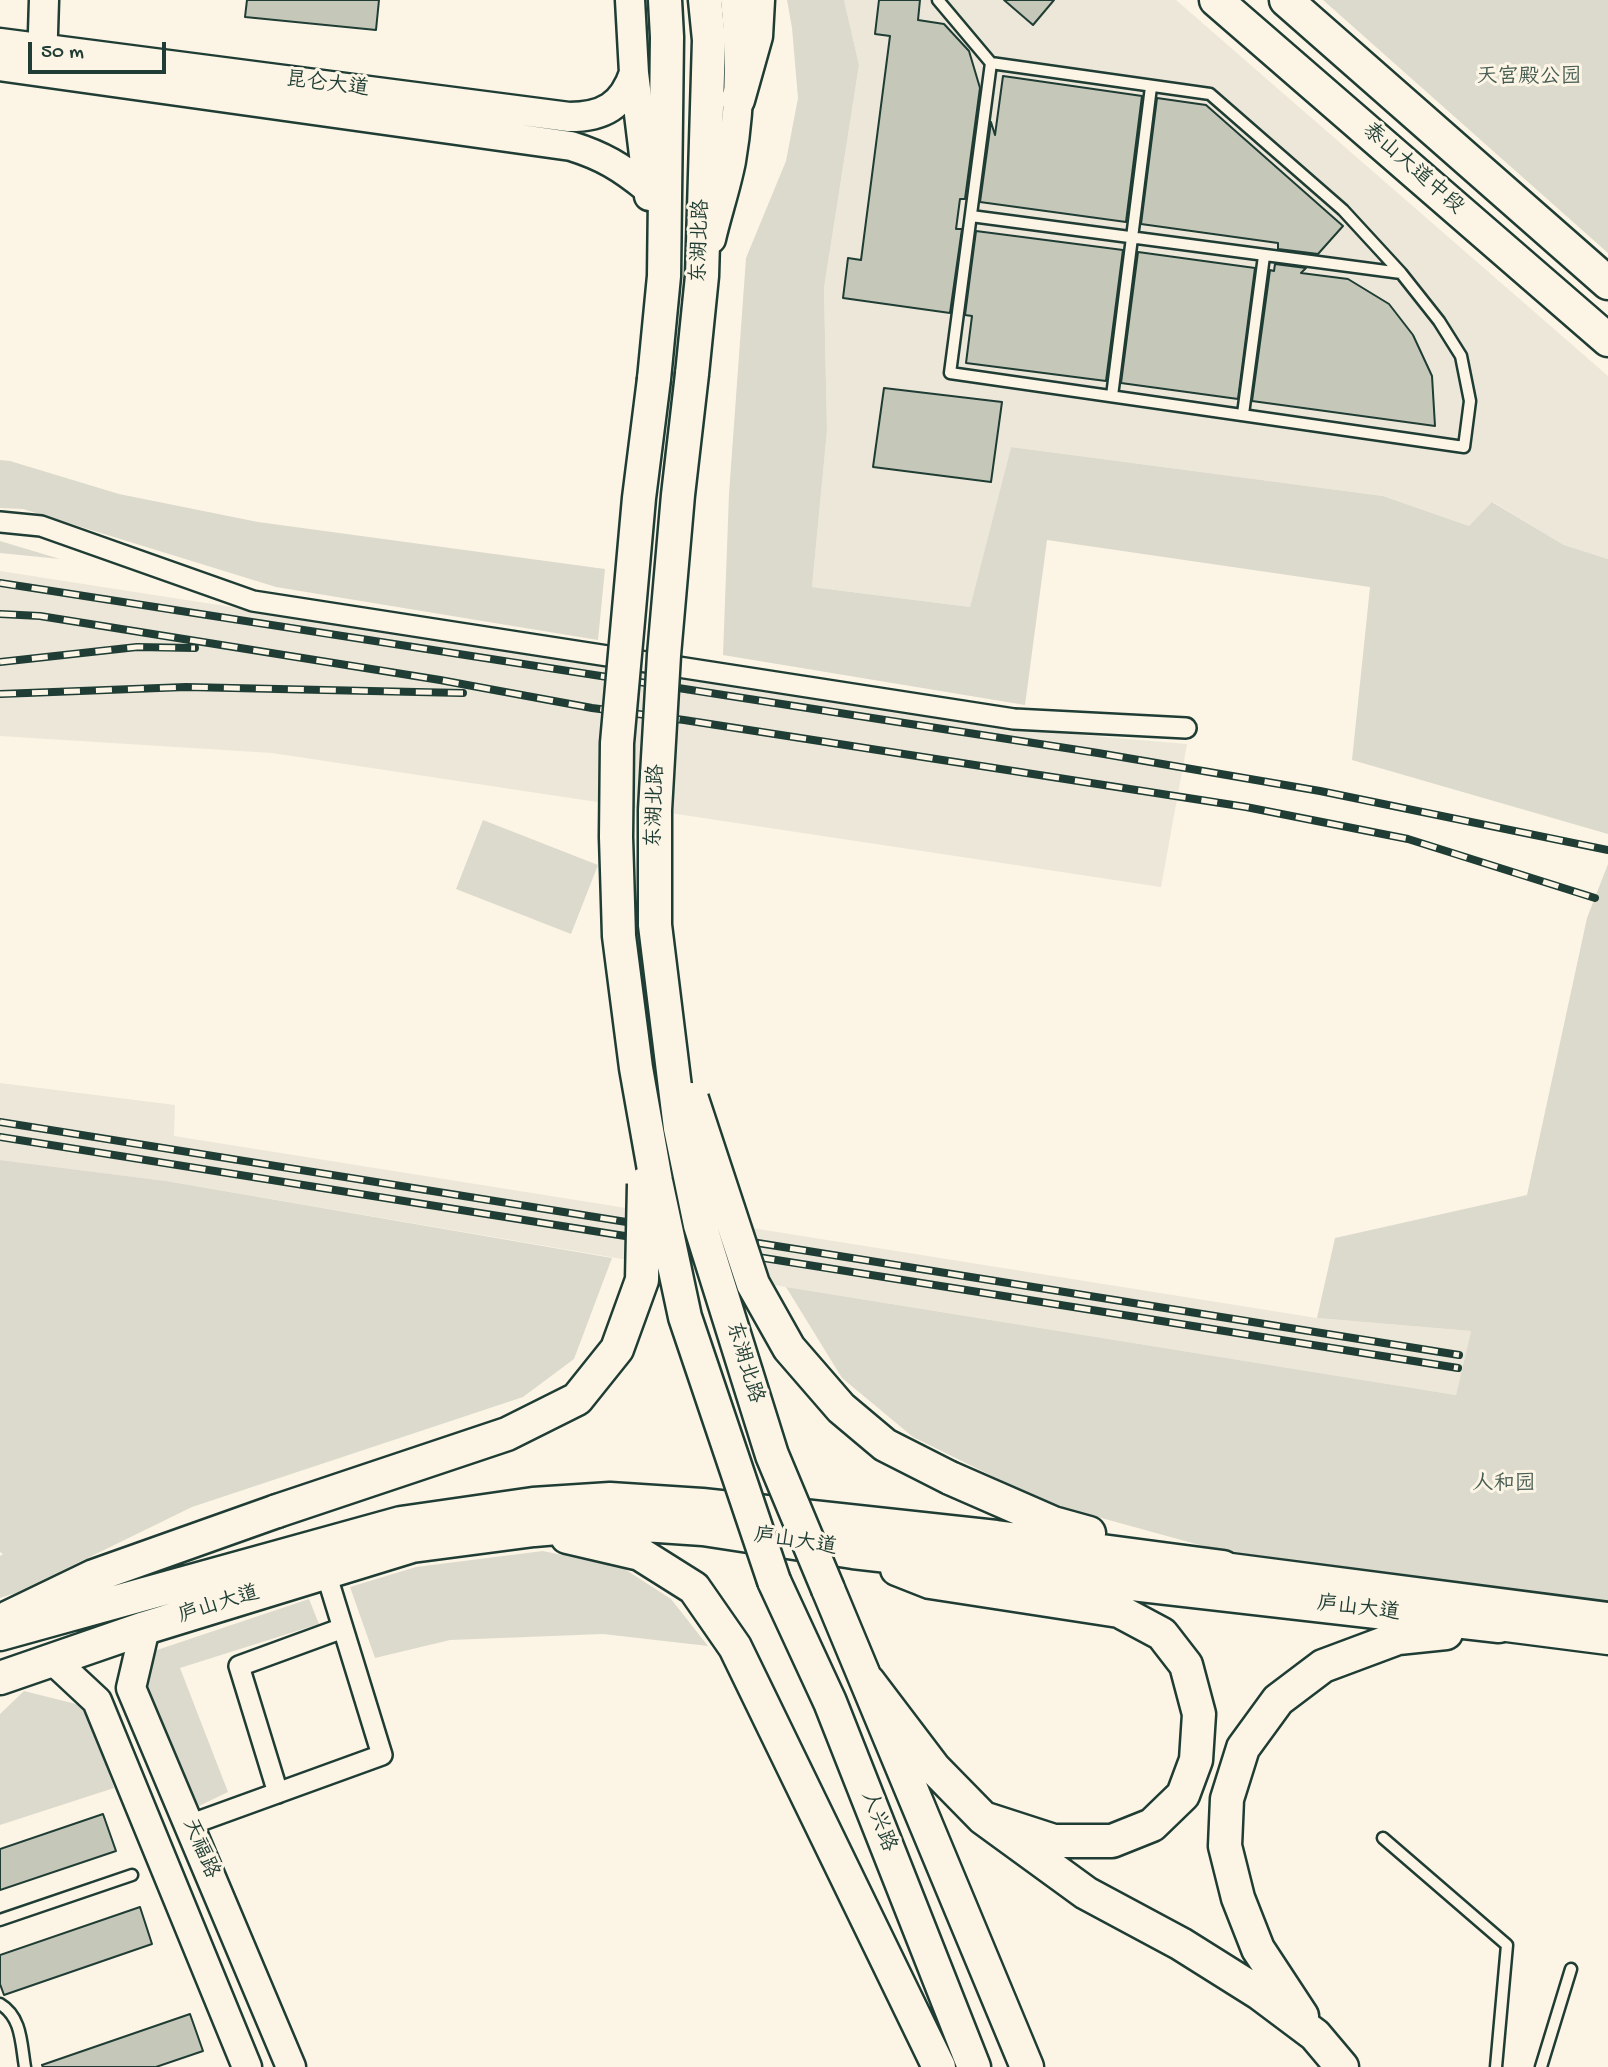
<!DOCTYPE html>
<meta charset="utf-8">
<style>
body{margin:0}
#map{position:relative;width:1608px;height:2067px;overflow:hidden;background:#fcf5e5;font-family:"Gochi Hand",sans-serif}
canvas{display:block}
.scale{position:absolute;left:28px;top:42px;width:138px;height:32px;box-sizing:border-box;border:4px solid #1f3d34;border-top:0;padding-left:9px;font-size:21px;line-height:24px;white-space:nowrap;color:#1f3d34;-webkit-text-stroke:5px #fcf5e5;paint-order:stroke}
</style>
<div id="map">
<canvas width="1608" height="2067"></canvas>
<div class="scale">50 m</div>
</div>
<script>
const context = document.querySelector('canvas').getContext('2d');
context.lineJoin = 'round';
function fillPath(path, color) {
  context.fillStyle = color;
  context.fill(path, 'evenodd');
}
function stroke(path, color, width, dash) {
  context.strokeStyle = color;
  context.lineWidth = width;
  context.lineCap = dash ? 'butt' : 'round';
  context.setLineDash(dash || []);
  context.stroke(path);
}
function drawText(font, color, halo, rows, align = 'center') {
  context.font = font + ' "Gochi Hand","LXGW WenKai TC",sans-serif';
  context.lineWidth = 6;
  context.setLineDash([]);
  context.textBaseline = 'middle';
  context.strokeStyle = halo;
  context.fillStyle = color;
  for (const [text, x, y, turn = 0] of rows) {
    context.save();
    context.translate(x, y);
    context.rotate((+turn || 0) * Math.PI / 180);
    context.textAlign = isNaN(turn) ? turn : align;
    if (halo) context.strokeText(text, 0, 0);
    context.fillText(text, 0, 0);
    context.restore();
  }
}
fillPath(new Path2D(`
 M844,0h332l432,376v183l-44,-14 -71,-43 -24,24 -86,-30 -372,-49 -41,160 -158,-20 15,-156 -3,-143 35,-223z
 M0,571l1022,159 165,14 -26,143 -889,-134 -272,-17z
 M0,1083l175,22 -1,31 1143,182 154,13 -15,64 -670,-108 -620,-106 -166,-21z`), '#ece7d8');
fillPath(new Path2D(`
 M787,0h57l15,65 -35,223 3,143 -15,156 158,20 41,-160 372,49 86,30 23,-24 72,43 44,14v275l-256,-74 18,-173 -323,-47 -22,165 -302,-50 6,-161 17,-236 40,-97 12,-63 -6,-70z
 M1323,0h285v253z
 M0,460l10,1 109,33 139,28 347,47 -7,71 -322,-53 -253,-78 -23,-1z
 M0,541l60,18 -60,-6z
 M483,820l115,45 -27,69 -115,-45z
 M1608,864v741l-383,-53 -178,-49 -134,-66 -71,-59 -56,-91 670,108 15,-64 -154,-13 18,-80 192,-43 60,-277z
 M0,1160l166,21 446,77 -38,101 -51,38 -331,110 -174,85 -18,6v-42l3,-2 -3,-2z
 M543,1551l80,17 48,31 37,47 -105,-12 -153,6 -75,18 -25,-71 66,-20z
 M309,1599l10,25 -139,44 48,124 -29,14 -55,-120 13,-36z
 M24,1691l60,15 30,82 -114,37v-111z`), '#dcdacc');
const building = new Path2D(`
 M247,0h132l-3,30 -131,-13z
 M879,0h41l-2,20 26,4 25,27 11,37 -15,111h-5l-4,30h6l-12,84 -107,-15 5,-40 13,2 29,-224 -15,-2z
 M1004,0h50l-21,25z
 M1003,76l139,20 -16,126 -146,-20 11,-80 4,13z
 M1157,98l49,7 137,121 -25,28 -40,-5v-6l-137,-19z
 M976,231l147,19 -17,131 -140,-18 6,-47 -7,-1z
 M1138,252l117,16 -17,131 -117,-16z
 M1275,264l31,4 -5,5 47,6 41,25 24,31 19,41 3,50 -183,-25 18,-131 4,1z
 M884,388l118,14 -11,80 -118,-15z
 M103,1814l13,37 -116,39v-41z
 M140,1907l12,37 -148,51 -4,-11v-29z
 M190,2014l13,37 -47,16h-113l-1,-2z`);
fillPath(building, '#c5c7b9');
stroke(building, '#1f3d34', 2);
const lane = new Path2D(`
 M938,0l53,63 219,31 133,116 58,63 38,48 22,35 9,45 -6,46 -514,-74 41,-310
 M971,216l430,57
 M1112,396l39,-309
 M1243,414l21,-158
 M1383,1838l124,107 -11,122
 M0,1920l132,-45
 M0,2004c22,13 21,40 25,63
 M1541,2067l30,-98`);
const street = new Path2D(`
 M0,522l41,4 212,75 761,118 172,9
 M278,1793l-39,-127 104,-38
 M189,1825l193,-70 -56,-182`);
const secondary = new Path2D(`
 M630,0l4,73 15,123
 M0,43l569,74c34,0 54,-11 65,-44
 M42,65l2,-65
 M0,66l571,80c32,10 50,21 76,42
 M711,239c6,-26 15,-52 20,-78 9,-53 10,-108 4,-161
 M1223,1567l385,50
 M1499,1626l109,14
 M145,1628l-14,60 160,379
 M53,1660l44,41 150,366`);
const primary = new Path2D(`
 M1216,0l392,340
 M1286,0l322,283
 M738,100l18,-64 2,-36
 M692,374l10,-98 7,-236 -4,-40
 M654,379l10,-103 3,-239 -2,-37
 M950,1478l103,45 36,10
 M567,1537l73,17 54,34 41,59 204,420
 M897,1569l33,13 189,29 43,23 24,31 13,49 -3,46 -13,35 -31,30 -40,16h-58l-71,-23
 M774,1581l56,121 144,365
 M828,1589l199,478
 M9,1617l85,-41 183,-65
 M0,1634l401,-111 132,-19 77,-5 92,6 294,32 227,30
 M0,1678l145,-50 267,-82 122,-16 80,-7 89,6 150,23 646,74
 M868,1681l66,87 49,50 103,75 95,51 78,49 56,42 27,32
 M1302,2016l-44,-67 -20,-51 -13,-52 2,-47 16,-51 35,-48 45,-34 75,-28 48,-5`);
stroke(lane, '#1f3d34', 15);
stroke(street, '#1f3d34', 24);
stroke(secondary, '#1f3d34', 33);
stroke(primary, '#1f3d34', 37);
stroke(lane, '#fcf5e5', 10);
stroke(street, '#fcf5e5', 19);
stroke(secondary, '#fcf5e5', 28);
stroke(primary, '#fcf5e5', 32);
const rail = new Path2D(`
 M0,583l1098,170 222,38 288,59
 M0,614l40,2 400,64 152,28 92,12 562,87 162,32 187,59
 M0,662l137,-15 58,1
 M0,694l186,-7 277,6
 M0,1122l1459,233
 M0,1137l1458,231`);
stroke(rail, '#1f3d34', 8);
stroke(rail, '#fcf5e5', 5, [16]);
const primaryBridge = new Path2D(`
 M692,374l-14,121 -14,160 -9,155v115l25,203 20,97 72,230 56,134
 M654,379l-15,119 -22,245 -1,94 3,99 17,132 20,113 29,136 89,264
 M692,1099l61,185 36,64 52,60 44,37 65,33
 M277,1511l230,-77 70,-35 40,-50 25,-69 2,-96`);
stroke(primaryBridge, '#1f3d34', 37, []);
stroke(primaryBridge, '#fcf5e5', 32);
drawText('21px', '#455c52', '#fcf5e5', [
 ["天宫殿公园",1529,79],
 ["人和园",1504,1486]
]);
drawText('21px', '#1f3d34', '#fcf5e5', [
 ["昆仑大道",327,86,7],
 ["泰山大道中段",1412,170,41],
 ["东湖北路",702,241,-88],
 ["东湖北路",657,806,-88],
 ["东湖北路",743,1363,73],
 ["庐山大道",795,1543,9],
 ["庐山大道",219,1606,-17],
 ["庐山大道",1358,1610,7],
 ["人兴路",877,1822,69],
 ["天福路",199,1849,67]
]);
</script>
